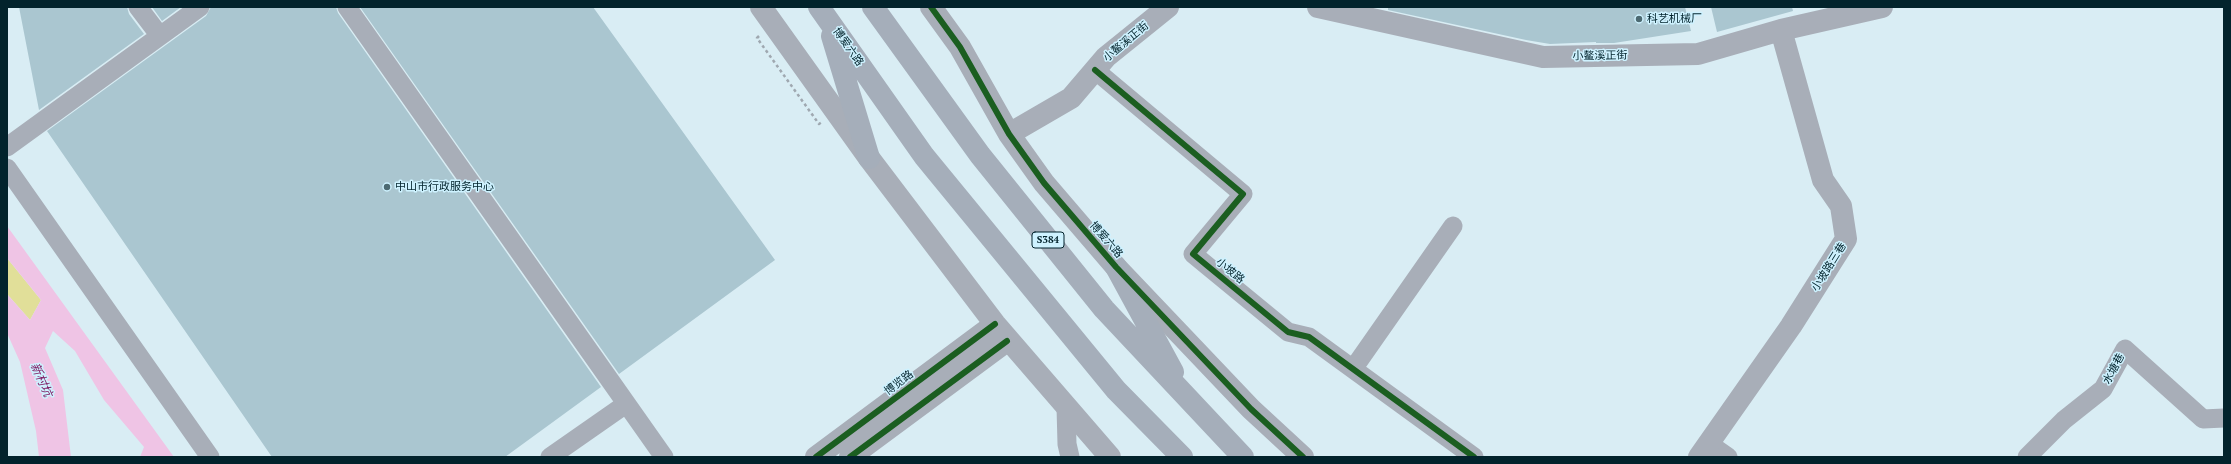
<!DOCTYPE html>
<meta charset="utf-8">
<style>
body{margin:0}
#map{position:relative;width:2231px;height:464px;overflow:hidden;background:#d9edf4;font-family:"PT Serif",serif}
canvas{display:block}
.frame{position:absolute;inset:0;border:8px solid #02232c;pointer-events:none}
</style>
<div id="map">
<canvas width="2231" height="464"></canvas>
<div class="frame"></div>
</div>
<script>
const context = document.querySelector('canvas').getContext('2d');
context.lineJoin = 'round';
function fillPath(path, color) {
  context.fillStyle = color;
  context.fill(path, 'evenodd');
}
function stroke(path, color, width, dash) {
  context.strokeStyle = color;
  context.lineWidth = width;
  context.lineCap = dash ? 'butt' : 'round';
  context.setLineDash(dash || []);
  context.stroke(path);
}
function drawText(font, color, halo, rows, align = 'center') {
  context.font = font + ' "PT Serif","Noto Sans SC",serif';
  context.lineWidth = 3;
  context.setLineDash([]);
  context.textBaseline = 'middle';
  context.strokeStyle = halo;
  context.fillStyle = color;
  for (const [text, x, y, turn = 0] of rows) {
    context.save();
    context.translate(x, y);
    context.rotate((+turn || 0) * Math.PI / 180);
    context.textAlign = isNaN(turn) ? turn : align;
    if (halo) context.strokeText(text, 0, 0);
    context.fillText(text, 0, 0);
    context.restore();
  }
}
fillPath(new Path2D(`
 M7,258l34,42 -11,20 -23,-26z`), '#e1df99');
fillPath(new Path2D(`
 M7,226l167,231h-34l4,-10 -40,-47 -29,-49 -22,-20 -8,17 18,42 8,67h-32l-3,-26 -16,-69 -13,-29v-39l23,26 11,-20 -34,-42z`), '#efc4e5');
fillPath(new Path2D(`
 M19,7h108l2,7 15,20 -105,76z
 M152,7h29l-19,14z
 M211,7h125l2,6 263,374 -96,70h-233l-225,-326 159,-115z
 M360,7h233l182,253 -156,114z
 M1388,7h297l6,24 -77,12h-18v-1l-46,2 -24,-4 -138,-30z
 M1711,7h81l1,4 -76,21z`), '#aac6d0');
stroke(new Path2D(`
 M759,36l-2,2 62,86 3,-2`), '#9fa8b0', 2.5, [3, 3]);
stroke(new Path2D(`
 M138,7l22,29
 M347,7l317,450
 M1095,70l148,124 -50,60 95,78 21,5 165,120
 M7,147l193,-140
 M7,168l203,289
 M1353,369l100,-143
 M1066,407l1,37 3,13
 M1708,443l20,14
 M550,457l76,-53
 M2027,457l37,-37 39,-31 22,-40 78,70 21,-1`), '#a8aeb8', 19);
stroke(new Path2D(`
 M761,7l108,151 126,166 115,133
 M931,7l29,40 49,87 35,49 72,84 135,142 52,48
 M1318,7l225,50 155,-3 83,-24 101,-23
 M1009,134l62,-36 35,-41 62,-50
 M816,457l179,-133
 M850,457l157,-116
 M1699,457l92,-131 55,-87 -5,-33 -18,-26 -42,-150`), '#a8aeb8', 22);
stroke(new Path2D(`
 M819,7l105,149 192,234 66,67
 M873,7l107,148 124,154 139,148
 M832,36l37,122
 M1116,267l57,105`), '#a5aeba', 22);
stroke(new Path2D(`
 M931,7l29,40 49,87 35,49 72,84 135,142 52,48
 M1095,70l148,124 -50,60 95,78 21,5 165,120
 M816,457l179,-133
 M850,457l157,-116`), '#1b5e20', 6);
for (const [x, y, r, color] of [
 [1639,19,4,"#4d6a72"],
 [387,187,4,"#4d6a72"]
]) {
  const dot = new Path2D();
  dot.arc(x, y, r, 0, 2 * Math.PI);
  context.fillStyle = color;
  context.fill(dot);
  stroke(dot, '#cef2ff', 1.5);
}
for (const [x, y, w] of [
 [1048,240,32]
]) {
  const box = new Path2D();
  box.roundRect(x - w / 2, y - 8, w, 16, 3);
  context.fillStyle = '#cef2ff';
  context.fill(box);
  stroke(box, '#02232c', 1);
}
drawText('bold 10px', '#02232c', null, [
 ["S384",1048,240]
]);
drawText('11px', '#02232c', '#cef2ff', [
 ["科艺机械厂",1647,19],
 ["中山市行政服务中心",395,187]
], 'left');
drawText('11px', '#02232c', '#cef2ff', [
 ["小鳌溪正街",1126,42,-40],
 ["博爱六路",848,47,55],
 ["小鳌溪正街",1600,56,-1],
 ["博爱六路",1106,240,49],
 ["小坡路三巷",1829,267,-58],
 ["小坡路",1230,271,39],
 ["水塘巷",2114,369,-62],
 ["博览路",899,383,-37]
]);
drawText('italic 12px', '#822067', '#cef2ff', [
 ["新村坑",41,380,66]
]);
</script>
